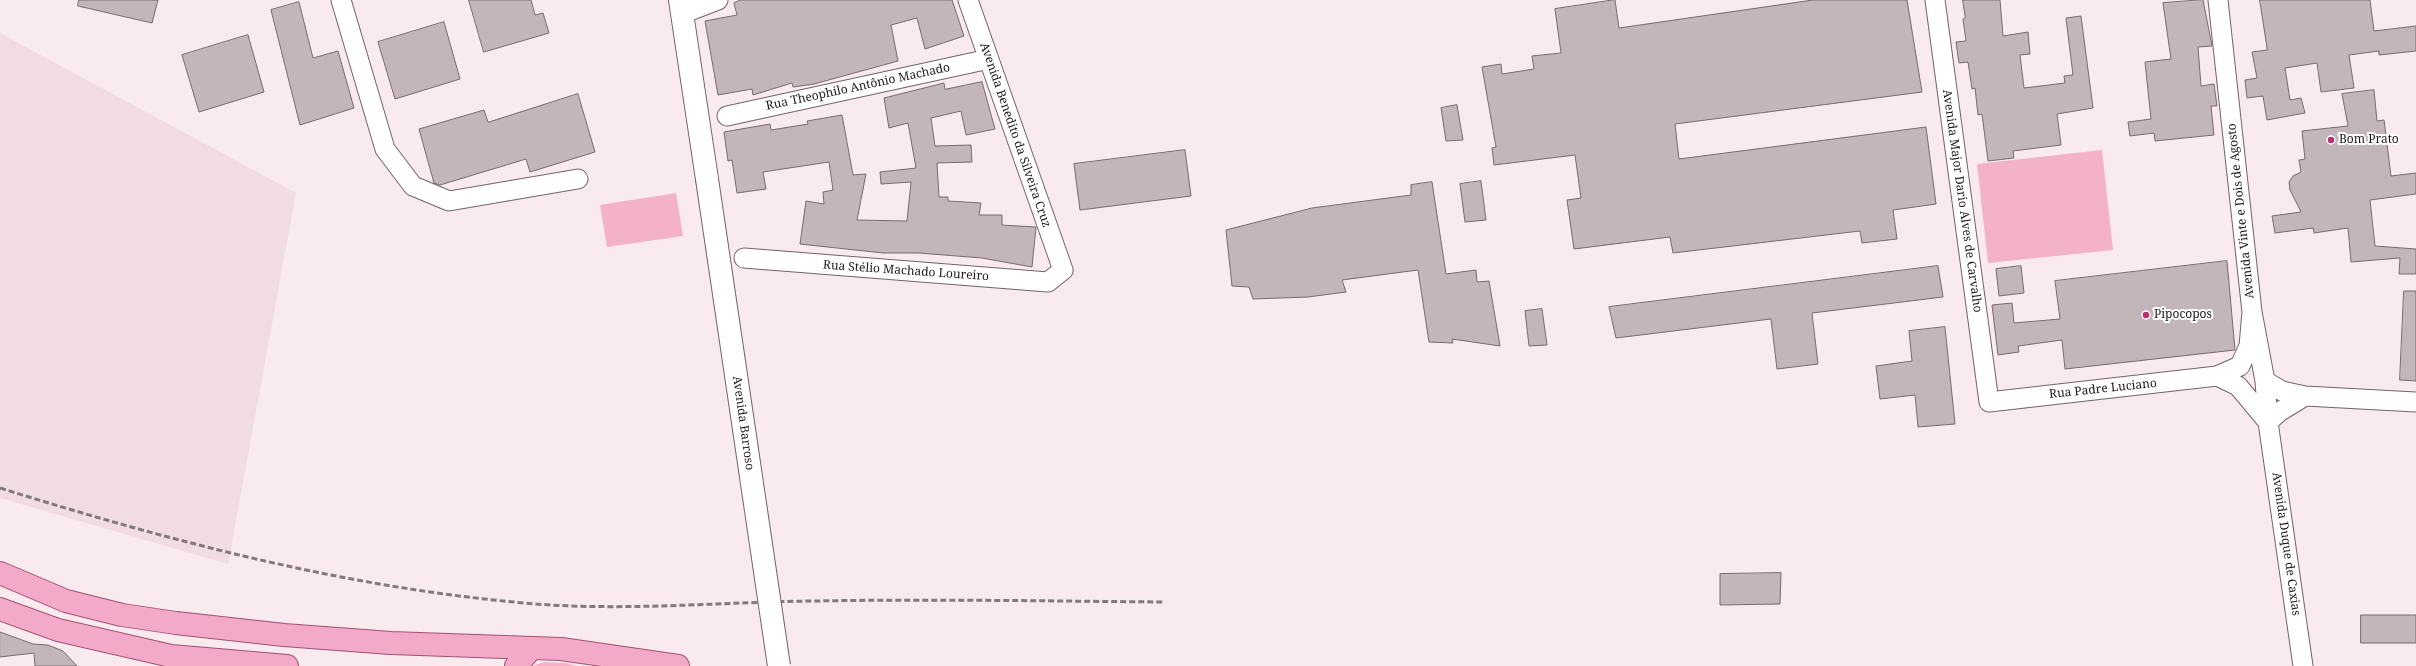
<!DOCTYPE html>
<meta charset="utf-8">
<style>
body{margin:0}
canvas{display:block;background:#f8eaee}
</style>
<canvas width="2416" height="666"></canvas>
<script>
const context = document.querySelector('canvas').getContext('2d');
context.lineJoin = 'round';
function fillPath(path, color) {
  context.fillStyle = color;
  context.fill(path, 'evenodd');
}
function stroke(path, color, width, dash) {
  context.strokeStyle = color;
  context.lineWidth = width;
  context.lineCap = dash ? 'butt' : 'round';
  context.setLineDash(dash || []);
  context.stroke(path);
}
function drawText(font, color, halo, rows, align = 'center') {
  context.font = font + ' "Noto Serif",serif';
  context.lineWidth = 4;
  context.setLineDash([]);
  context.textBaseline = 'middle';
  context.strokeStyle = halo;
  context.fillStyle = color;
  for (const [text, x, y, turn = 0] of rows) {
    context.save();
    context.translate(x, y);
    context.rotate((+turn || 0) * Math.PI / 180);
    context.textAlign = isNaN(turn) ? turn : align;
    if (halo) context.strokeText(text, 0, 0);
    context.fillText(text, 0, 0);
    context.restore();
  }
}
fillPath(new Path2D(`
 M0,33l296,160 -68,371 -228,-66z`), '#f2dce3');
fillPath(new Path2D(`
 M2102,150l11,100 -125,13 -11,-99z
 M676,193l7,43 -76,11 -7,-42z
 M544,662l21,1 12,3h-44z`), '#f4b2c9');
const building = new Path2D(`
 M79,0h79l-6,23 -74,-17z
 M469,0h62l4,15 8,-2 6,20 -65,19z
 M741,0h211l12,36 -39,13 -8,-31 -26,7 7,36 -84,23 -21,3 -1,-4 -39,12 -1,-6 -34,6 -13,-74 32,-6 -3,-12z
 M1615,0l4,28 194,-28h94l15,92 -247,32 4,35 247,-32 10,77 -43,6 4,29 -35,4 -2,-12 -187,22 -3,-16 -96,12 -7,-49 14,-2 -6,-43 -81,10 -2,-17 4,-1 -14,-80 19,-3 1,10 32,-5 -2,-13 29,-3 -6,-44z
 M1963,0h37l3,36 25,-4 2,22 -10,1 4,33 41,-5 -1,-7 9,-1 -7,-57 15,-2 12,92 -36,6 4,31 -48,6 1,7 -26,3 -6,-47 -4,1 -3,-27 -3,1 -4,-27 -9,1 -3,-21 10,-1 -3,-22 2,-1z
 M2203,0l9,46 -14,1 3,39 13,-2 3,22h-6l3,29 -59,6 -1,-8 -24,3 -2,-14 23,-3 -6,-57 26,-3 -8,-56z
 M2260,0h110l4,31 42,-5v25l-37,4v-4l-30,4 5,33 -33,4 -4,-29 -32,5 5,32 11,-2 4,15 -38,7 -4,-24 -16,2 -2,-18 12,-2 -5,-26 15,-2z
 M299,2l14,56 25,-7 16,57 -54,17 -29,-115z
 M444,22l16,57 -65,20 -17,-57z
 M248,35l16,57 -65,20 -17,-57z
 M982,82l13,47 -29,6 -5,-24 -30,7 4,28 36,-1 1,17 -35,1 2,34h9v4l33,2 -2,12h23v10l34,2 -4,40 -50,-9 -63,-5h-36l-83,-9 6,-43 18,3 -1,-12 10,-2 -4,-28 -66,10 3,17 -29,4 -5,-33 -4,1 -4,-29 46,-8 1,6 37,-6 -1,-3 35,-6 11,60 13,-1 -9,46 50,1 4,-39 -30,2 -1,-12 36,-4 -8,-45 -19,5 -5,-30 60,-15 1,6z
 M2374,90l3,31 7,-1 7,56 25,-3v21l-46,6 5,46 41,3v25h-17l1,-16 -49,4 -3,-34 -34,5 -1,-5 -38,5 -3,-17 29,-4 -11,-22 -1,-8 4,-6 8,-4 -2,-12 6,-1 -3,-28 46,-5 -6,-32z
 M578,94l17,58 -65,20 -4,-13 -86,26 -6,-2 -15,-54 65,-19 4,12z
 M1457,105l6,35 -17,1 -5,-33z
 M1185,150l6,46 -111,14 -6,-46z
 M1481,181l5,39 -21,2 -5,-38z
 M1432,182l14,92 30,-4 1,12 12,-1 11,65 -48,-7 1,4 -24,-1 -11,-72 -76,10 4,12 -38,5 -55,2 -4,-12 -17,-1 -6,-56 86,-22 99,-13v-10z
 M2227,261l8,89 -170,19 -3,-29 -44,6 1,6 -21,3 -6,-50 20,-2 2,20 46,-4 -5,-38z
 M1938,266l5,31 -131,16 6,51 -41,5 -6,-50 -155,19 -7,-31z
 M2021,266l3,27 -25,3 -3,-27z
 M2404,291h12v90l-16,-1z
 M1542,309l5,36 -18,1 -4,-35z
 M1945,327l10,97 -37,3 -3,-32 -35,4 -4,-33 36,-5 -3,-30z
 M1781,573l-1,31 -60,1v-31z
 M2361,615h55v28h-55z
 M0,632l33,12 15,1 15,6 14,15h-42l-1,-13 -34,4z`);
fillPath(building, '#c3b6ba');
stroke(building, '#776b6f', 1);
const minor = new Path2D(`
 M341,0l44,149 28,37 36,15 129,-22
 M1935,0l54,402 228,-26 23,-10 9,-20 3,-34
 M2218,0l34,312 13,69 3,41 35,244
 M682,14l36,-14
 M727,116l262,-57
 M744,258l304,24 15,-12 -95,-270
 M2217,376l21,10 30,36
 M2265,381l17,10 23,5 111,6
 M2268,422l11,-10 26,-16`);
const tertiary = new Path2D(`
 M680,0l27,179`);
const primary = new Path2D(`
 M0,573l66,28 56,14 54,8 108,12 107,8 170,6 117,17
 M0,609l58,21 113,26 116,10
 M516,666l15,-17`);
stroke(minor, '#716569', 21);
stroke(tertiary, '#716569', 24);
stroke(primary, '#a35173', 24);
stroke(minor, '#fff', 19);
stroke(tertiary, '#fff', 22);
stroke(primary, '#f3a9c8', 22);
stroke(new Path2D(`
 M0,488c176,55 352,101 536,116 92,7 186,-2 278,-3 116,-2 232,0 349,1`), '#82797b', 3, [6, 3]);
const tertiaryBridge = new Path2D(`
 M707,179l72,487`);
stroke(tertiaryBridge, '#716569', 24, []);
stroke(tertiaryBridge, '#fff', 22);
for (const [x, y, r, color] of [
 [2331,140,4,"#b83071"],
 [2146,315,4,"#b83071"]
]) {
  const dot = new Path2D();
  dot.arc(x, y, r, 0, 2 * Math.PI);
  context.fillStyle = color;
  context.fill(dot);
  stroke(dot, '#fff', 1.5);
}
drawText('12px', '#1d1819', '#fff', [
 ["Rua Theophilo Antônio Machado",858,87,-12],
 ["Avenida Benedito da Silveira Cruz",1015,135,71],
 ["Avenida Major Dario Alves de Carvalho",1962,201,82],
 ["Avenida Vinte e Dois de Agosto",2241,211,-96],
 ["Rua Stélio Machado Loureiro",906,271,4],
 ["Rua Padre Luciano",2103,389,-6],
 ["Avenida Barroso",743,423,82],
 ["Avenida Duque de Caxias",2286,544,82]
]);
drawText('12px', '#1d1819', '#fff', [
 ["Bom Prato",2339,140],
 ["Pipocopos",2154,315]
], 'left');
</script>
